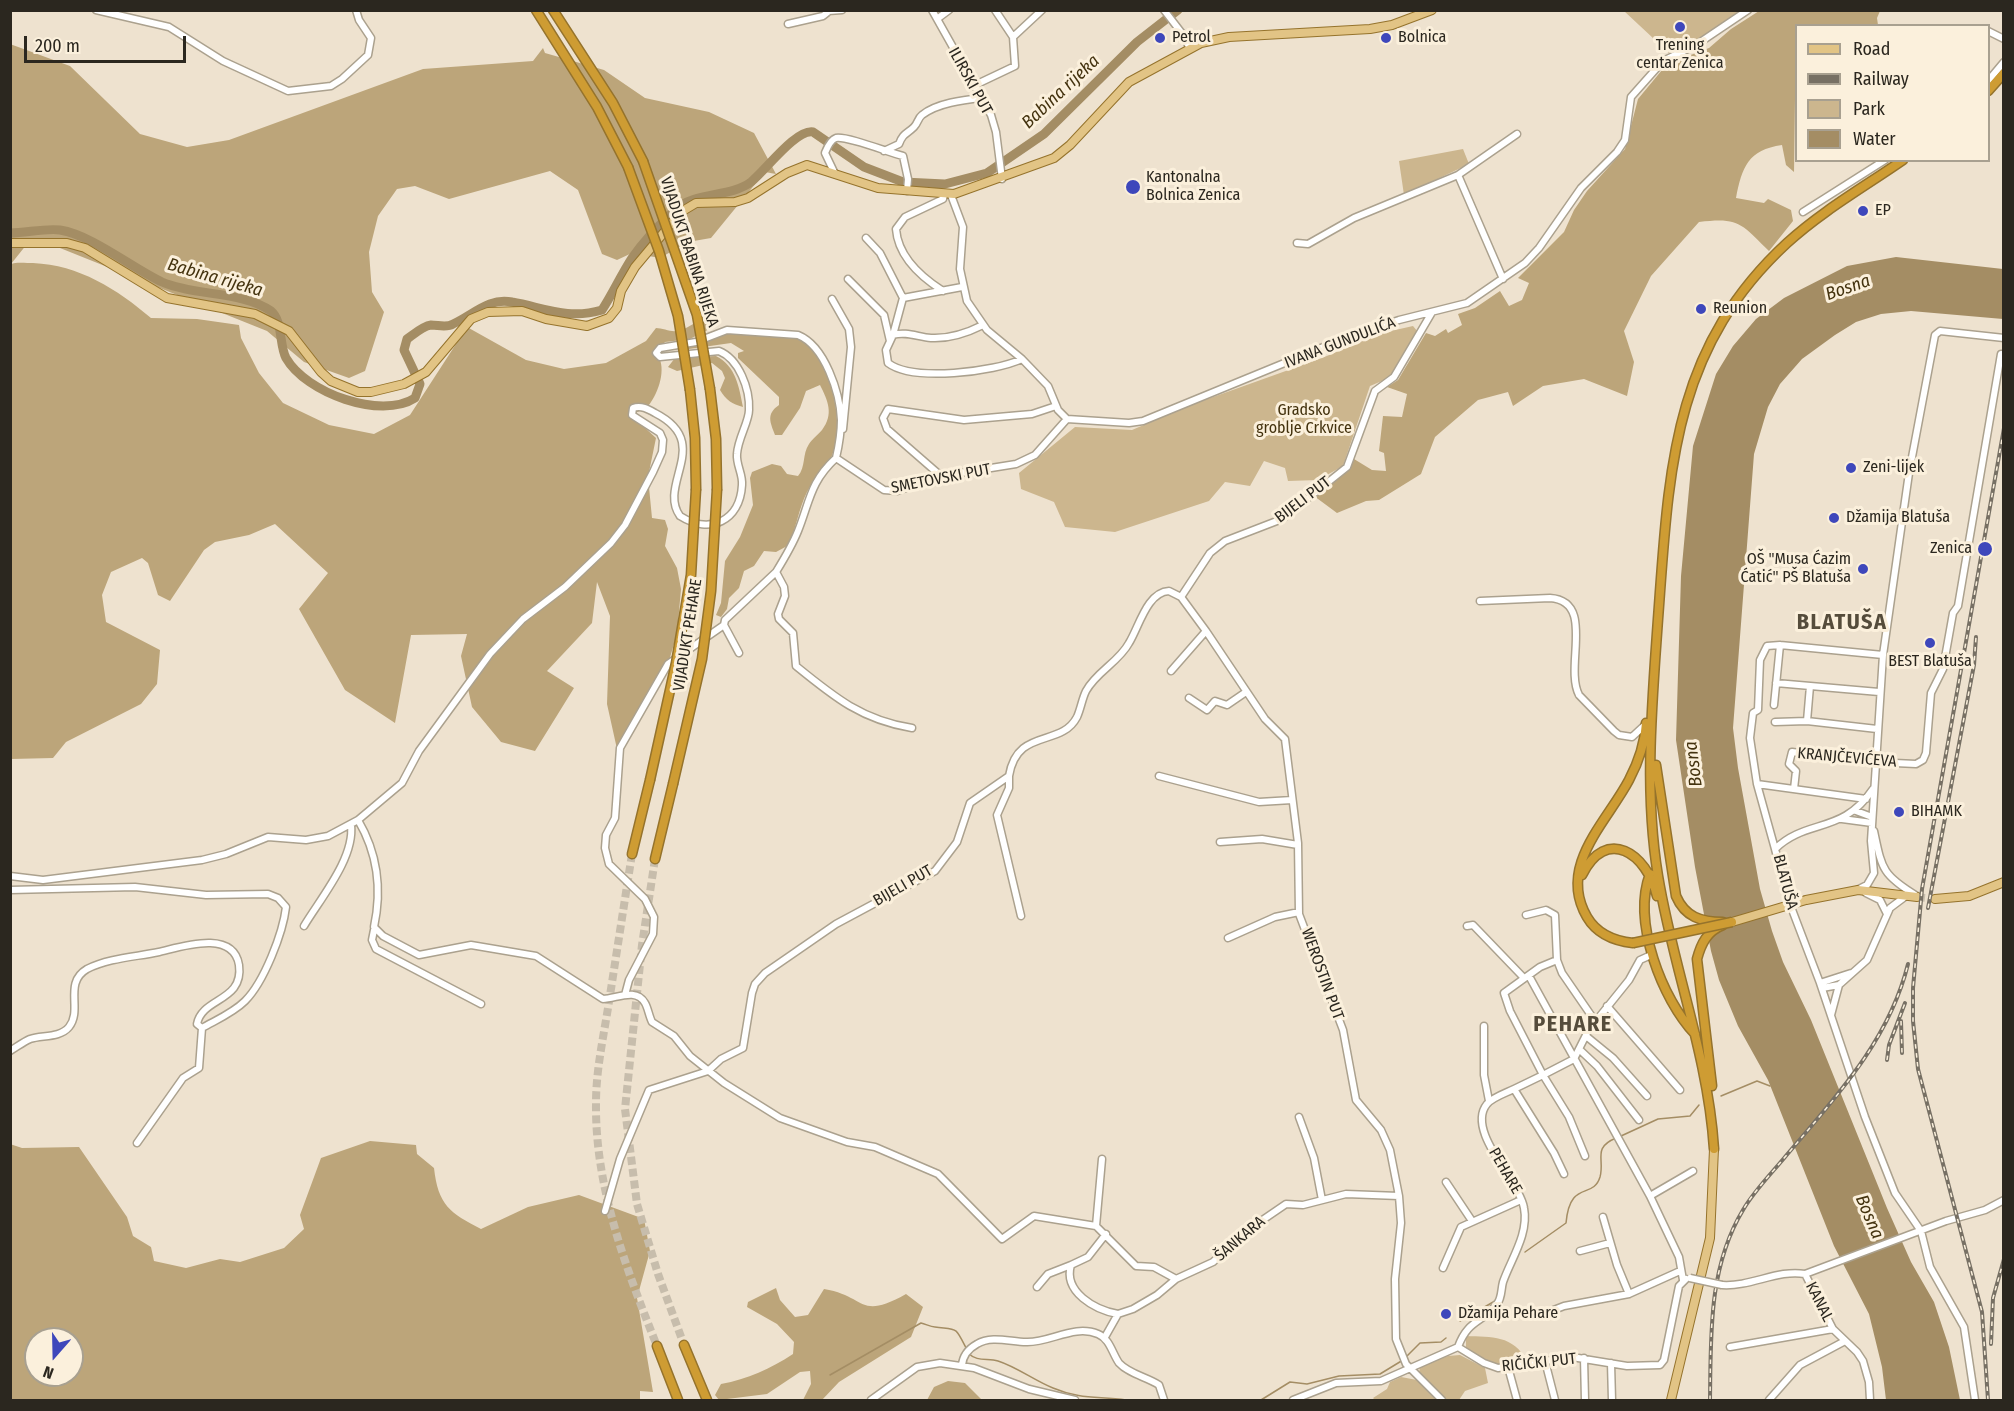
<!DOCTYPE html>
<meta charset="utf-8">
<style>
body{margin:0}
#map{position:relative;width:2014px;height:1411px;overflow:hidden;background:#eee2cf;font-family:"Fira Sans Condensed",sans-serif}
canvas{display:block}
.frame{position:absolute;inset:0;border:12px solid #2b271f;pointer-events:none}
.legend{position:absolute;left:1795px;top:24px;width:195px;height:138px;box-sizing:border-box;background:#fbf0dc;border:2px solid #a8a090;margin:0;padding:8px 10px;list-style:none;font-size:18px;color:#2b271f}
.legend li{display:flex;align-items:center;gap:12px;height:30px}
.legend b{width:30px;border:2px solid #a8a090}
.north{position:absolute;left:24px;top:1327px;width:60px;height:60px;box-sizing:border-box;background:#fbf0dc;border:2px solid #a8a090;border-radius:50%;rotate:200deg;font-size:16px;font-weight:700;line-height:24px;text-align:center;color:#2b271f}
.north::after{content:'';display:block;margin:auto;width:21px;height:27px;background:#3e47bb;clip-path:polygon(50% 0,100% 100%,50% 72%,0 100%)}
.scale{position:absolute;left:24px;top:36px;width:162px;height:27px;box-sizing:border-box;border:3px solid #2b271f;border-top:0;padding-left:8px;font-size:18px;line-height:21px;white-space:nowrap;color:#2b271f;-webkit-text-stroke:4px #fbf0dc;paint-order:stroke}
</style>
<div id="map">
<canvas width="2014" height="1411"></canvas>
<div class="frame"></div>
<ul class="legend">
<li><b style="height:8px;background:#e2c485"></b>Road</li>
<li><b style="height:8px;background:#777064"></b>Railway</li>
<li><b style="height:16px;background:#ccb68e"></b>Park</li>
<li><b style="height:16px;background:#a48d64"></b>Water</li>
</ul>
<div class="north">N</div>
<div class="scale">200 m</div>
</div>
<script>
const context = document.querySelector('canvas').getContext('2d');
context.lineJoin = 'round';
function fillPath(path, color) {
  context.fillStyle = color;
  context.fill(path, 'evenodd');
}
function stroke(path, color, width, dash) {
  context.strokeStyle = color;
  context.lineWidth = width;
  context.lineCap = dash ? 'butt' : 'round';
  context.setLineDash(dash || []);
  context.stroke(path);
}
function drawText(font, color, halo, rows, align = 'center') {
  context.font = font + ' "Fira Sans Condensed",sans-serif';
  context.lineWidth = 6;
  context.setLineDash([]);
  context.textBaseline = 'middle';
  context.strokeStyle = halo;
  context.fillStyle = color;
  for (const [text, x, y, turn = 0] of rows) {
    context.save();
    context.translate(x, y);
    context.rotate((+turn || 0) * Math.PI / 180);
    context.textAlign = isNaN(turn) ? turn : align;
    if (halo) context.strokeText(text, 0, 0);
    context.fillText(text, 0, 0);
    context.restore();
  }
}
fillPath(new Path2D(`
 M1624,11h119l-47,32 -27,10z
 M1463,149l6,15 -65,31 -5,-34z
 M1413,326l5,6 -29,46 -19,8 -27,80 -25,14 -30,1 -3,-13 -21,-7 -14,25 -25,-4 -16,19 -94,31 -50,-5 -11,-25 -33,-13 -2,-16 56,-46 57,3 56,-24 134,-48 60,-25z
 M1466,1336c26,1 47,-1 61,25l-31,4 -30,-16z
 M1460,1355l25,13 3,15 -23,8 -6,9h-13l-27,-27 1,-6 28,-11z
 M1401,1377l16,3 19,20h-61l-2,-2 14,-9 3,-7z`), '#ccb68e');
fillPath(new Path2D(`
 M1796,10l84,1 -3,7 1,7 -82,1 -2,146 -8,-7 -4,-20c-34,5 -40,22 -46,53l28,5 4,-4 23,11 2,11 -24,30c-28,-27 -29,-34 -70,-29l-48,54 -27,55 10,31 -7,34 -43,-17 -41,7 -30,20 -5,-14 -30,8 -43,37 -14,37 -42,26 -13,1 -29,12 -23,-17 40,-37 18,11 14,1 -2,-18 -5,-2 4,-35 19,1 5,-23 -20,-7 11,-7 28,-47 9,3 11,-7 2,4 14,-8 -4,-11 17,-6 25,-17 9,15 13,-6 7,-17 -11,-5 46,-46 10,-22 13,-19 38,-42 13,-50 29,-35 42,-16 22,-19 28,-18z
 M10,44l60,22 70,68 47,13 42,-7 194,-71 110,-8 10,-13 2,5 59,17 41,28 64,14 45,21 22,41 -11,-2 -54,66 -23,4 -28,16 -28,-5 -15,7 -15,-6 -24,-64 -28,-19 -101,28 -34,-13 -18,3 -19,27 -9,36 3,40 12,20 -19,59 -16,7 -45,-16 -37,-31 -207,-83 -33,-4 -16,20c4,-2 15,-1 22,-1 46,2 84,26 118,55l46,1 42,6 2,13 18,35 24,30 46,22 45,9 36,-19 57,-88 59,33 38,9 42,-6 40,-22 10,-13c6,0 15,4 20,3 18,-2 18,-17 43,-7l-29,15 -25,3 -9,11c11,12 4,36 -5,49 -3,6 -14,10 -20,13l25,23 -8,39 4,41 13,2 3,9 -3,17 12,22 4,21 -4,45 -9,30 -49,94 -12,-54 3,-88 -13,-34 -5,41 -45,48 27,17 -39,63 -34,-9 -29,-35 -11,-51 6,-22 -56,1 -16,88 -50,-33 -46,-81 29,-36 -53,-49 -26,11 -34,7 -11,8 -34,51 -12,-6 -10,-32 -6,-5 -31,14 -9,23 4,27 54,28 -3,34 -16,20 -75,38 -13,16 -42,1z
 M722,333l80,6c29,19 45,89 29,119 -6,13 -18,22 -24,34 -8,16 -11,36 -18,53l-13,7 -12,-1 -10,15 -10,5 -5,17 -10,10 -2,11 -6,8 -5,-2 5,-12 4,-42 15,-24 13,-32 -3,-27 2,-6 20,-8 9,2 6,8 11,2c8,-9 4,-22 11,-32 3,-5 9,-9 13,-14 12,-16 6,-29 -2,-45l-14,6 -6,17 -18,27h-7c-5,-13 -9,-21 4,-30v-8l-41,-39v-5l6,-2 -13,-8 -49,7 7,-6z
 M716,356c20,10 23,31 27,51 -11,-3 -17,-7 -23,-17l5,-12 -3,-7 -10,-8 -35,8 -9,-4 7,-9z
 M370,1141l46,4 1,9 17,14c4,37 16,45 47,61l47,-22 51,-12 65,24 6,32 -13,47 16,94 -13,-1v9h-629l-1,-256 12,4 57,-1 48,70 6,19 18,11 3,14 32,7 34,-9 20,3 44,-14 20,-19 -4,-14 21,-57zM36,1339h36v36h-36z
 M776,1288l4,12 15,17 13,-2 16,-26c43,7 34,32 82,5l17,13 -12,30 -72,45 -17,18h-19l8,-16 -1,-13 -10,1 -33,22 -48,6 -4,-5 6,-11c27,-5 49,-15 72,-30l1,-12 -17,-18 -30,-17 1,-5z
 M948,1381l17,2 17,17h-55l7,-13z`), '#bca57a');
fillPath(new Path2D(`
 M1896,257l107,12v50l-92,-8 -30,3 -25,8 -21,13 -33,24 -22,25 -12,23 -14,47 -21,274 5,40 22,121 12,42 11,31 28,58 76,188 24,54 23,40 15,45 11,53h-74l-4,-33 -13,-53 -35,-68 -66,-166 -30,-54 -19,-46 -8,-29 -16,-84 -19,-127 5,-164 12,-130 23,-72 17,-28 23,-27 28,-21 63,-32z`), '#a48d64');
stroke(new Path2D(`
 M1721,1096l36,-15 13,5
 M1621,1136l37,-17 32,-3 9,-11
 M1525,1252l41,-29c4,-44 27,-23 34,-46 5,-18 -8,-29 16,-39
 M1460,1321l35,-20
 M968,1353c9,9 19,5 30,8 19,6 37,20 55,27 28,12 45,8 73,12
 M1406,1357l14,-14 21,-1 5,-4
 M830,1375l91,-52c5,1 9,4 14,4 23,3 20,-1 31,21
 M1261,1400l29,-18 17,2 32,-8 41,-2 23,-14`), '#a48d64', 1.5);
stroke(new Path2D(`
 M10,233c16,0 35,-5 50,-3 32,5 72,38 102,52 32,14 81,9 109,29 12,10 8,34 15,47 20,35 95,62 129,40l5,-14 -16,-34 3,-11c7,-5 16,-13 24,-14 7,0 16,3 22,-1 20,-9 36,-27 59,-22 33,6 56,18 90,8 11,-17 19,-35 30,-52 11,-16 28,-34 43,-48 20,-19 55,-12 76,-28 15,-12 45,-53 62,-50l51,35 39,15 42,2 42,-11 57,-39 93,-92 41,-32`), '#a48d64', 9);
stroke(new Path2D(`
 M1917,897l18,2`), '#c7bdac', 8, [8, 4]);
stroke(new Path2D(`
 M632,854c-8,51 -16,103 -24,154 -5,31 -12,63 -12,95 -1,85 30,165 61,243
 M655,859l-13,86 -17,164 12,95 21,70 26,71`), '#c7bdac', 8, [8, 4]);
const minor = new Path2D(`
 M96,10l73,17 54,34 65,30 43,-5 11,-7 26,-24 3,-17 -12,-18 -3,-10
 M932,10l59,105 5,17 6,47
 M995,10l18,27
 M1164,10l20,26 6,13
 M828,11l14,-1
 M937,19l12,-9
 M788,24l35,-8 5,-4
 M1988,31l16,8
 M1184,36l9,4h12
 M1988,81l16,-19
 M975,85l40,-19 -2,-29 29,-27
 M884,151l15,-7c4,-11 8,-10 15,-17 4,-4 4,-9 8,-12 15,-12 41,-15 60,-17
 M835,174l-10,-21c2,-5 5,-13 11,-15 12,-2 54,15 67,18l5,23 -1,12
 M1458,175l45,104
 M951,195l12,32 -3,42 7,32 20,29 35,29 26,27 10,24 9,9 62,4 14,-2 200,-82 56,-19 68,-17 58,-40 14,-15 42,-60 36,-36 8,-12 6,-43 32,-36 33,-16 52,-35
 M1803,212l82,-52
 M866,238l14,15 23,45
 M1297,243l11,1 46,-26 104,-43 59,-41
 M848,279l36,36 6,26
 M943,291c-22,-14 -45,-35 -47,-62l9,-12 38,-18 1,-4
 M832,299l17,30 2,18 -8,82
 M983,325c-16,8 -34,14 -52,13 -13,-1 -25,-7 -38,-3l-7,15 2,13c25,19 106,9 134,-4
 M893,335l10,-37 59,-11
 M836,458c-26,24 -26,43 -38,73 -6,15 -14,28 -22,41l8,15 1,9 -7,18 1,5 14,14 3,33c38,31 66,54 116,62
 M941,476l-54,-47 -4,-11 5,-9 76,11 68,-6 24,-8
 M1181,597l25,34 59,88 20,20 13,104 1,71 44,116 13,70 25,30 9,20 9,46 2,27 -6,56 1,60 10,25 36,36
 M1480,601l70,-3c46,3 14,68 29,97l35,36 5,4 13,2 14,-13
 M739,653l-15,-28 1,-5 51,-48
 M1171,671l35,-40
 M1776,683l103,9
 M1189,698l18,12 8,-9 12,4 19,-13
 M1774,705l6,-60
 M1807,721l3,-35
 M1775,722l32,-1 70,8
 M1009,776v12l-12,27 24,101
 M1159,776l100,26 33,-2
 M1757,784l-7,-46 3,-25 5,-3 2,-50 7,-14 13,-1 103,10
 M1794,789l2,-18 -7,-7 3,-12 82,10 42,2 7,-4 3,-7 5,-60 12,-24 10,-56 5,-7 43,-252
 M1873,789c-31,46 -66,29 -98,60l13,50 32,84 45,134 30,76 26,38 9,36 34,60 11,73
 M1856,811l16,6
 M1842,819l30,4
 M358,820c20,34 24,70 16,107l9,9 36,19 52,-10 65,11 67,43c13,0 33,-12 42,4 3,5 4,13 7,19l22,14 16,20 34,27 56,35 67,24 28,5 63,27 64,65 32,-23 62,10 40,40 18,1 22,12
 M1874,831c8,38 8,44 43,65
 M1220,842l42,-3 36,6
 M1775,849l-18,-65 109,15
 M10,876l33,4 159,-20 24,-6 42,-17 38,3 22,-4 30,-16 44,-37 17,-32 71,-97 33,-35 42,-32 46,-44 14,-18 28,-53 9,-20 1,-12 -3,-7 -28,-18 1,-7c8,-3 15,1 22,5 59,30 2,71 25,103 30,19 60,5 62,-31 1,-11 -6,-20 -5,-31 1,-16 12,-32 12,-44 1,-21 -10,-51 -30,-59l-59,6 -4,-4 4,-5 36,-6 31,-12 71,5c27,11 42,58 43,85 0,13 -2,25 -5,38l48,32 13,1 44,-15 75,-12 19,-9 32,-36
 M1859,889l8,-4 7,-12 -3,-32 12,-186 26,-182 26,-138 5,-4 64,7
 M10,890l125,-3 71,8 62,-1 10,4 8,9c-3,26 -22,75 -41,94 -12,12 -29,19 -43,27l-5,-4c5,-27 47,-22 42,-59 -6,-36 -58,-18 -80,-13 -24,5 -50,6 -72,17 -24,14 -4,41 -18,58 -9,11 -27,8 -39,12 -7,3 -13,8 -20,12
 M1866,893l14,7 7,14
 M304,926c16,-27 51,-68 47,-101
 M1467,926l6,-1 51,53
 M374,930l-2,10 4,9 105,55
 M1228,938l47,-21 24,-5
 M1557,960l5,13 33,48
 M1529,976l121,220 29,61 4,23
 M1820,983l31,-10
 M1822,988l17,-3 28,-25 23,-52 16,-12
 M625,995l4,-15 24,-46 1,-17 -9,-18 -36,-35 -4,-16 1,-13 9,-17 5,-70 48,-84 56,-39
 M1607,1006l73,84
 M1831,1015l8,-30
 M1484,1026v49l5,26
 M1586,1036l27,22 34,38
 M1579,1049l18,17 42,54
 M1514,1089l29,-14 -33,-64 -6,-18 36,-26 17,-7 -2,-45 -9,-5 -20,5
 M1299,1117l15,41 8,42
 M137,1143l46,-65 16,-10 3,-40
 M1585,1156l-16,-39 -26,-42 31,-16 14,-28 41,-51 11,-20 11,-5
 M1446,1182l26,39
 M1650,1196l43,-25
 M605,1211l15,-52 29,-69 59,-19 13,-12 22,-11 9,-55 3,-9 10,-11 71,-49 99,-53 22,-29 13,-39 39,-27c8,-49 52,-28 68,-59 4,-9 5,-18 9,-26 10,-19 33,-29 43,-48 10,-16 18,-51 40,-52l12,6 29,-44 15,-12 57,-22 65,-52 28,-76 19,-14 37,-63
 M1603,1217l14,48 12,29
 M1096,1226l6,-67
 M1106,1234l-18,23 -17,8c-8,27 24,45 47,49
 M1580,1251l30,-8
 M1443,1268l18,-41 60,-27
 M1805,1274l141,-53 39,-11 19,-10
 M1722,1285c29,2 56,-16 83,-11l28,55 24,23 6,9 6,21 1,18
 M1037,1287l11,-13 23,-9
 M1541,1315l23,-9 65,-12 51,-23
 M1105,1337l13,-23 15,-5 24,-14 19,-16 37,-17 32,-30 41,-28 17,1 43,-11 53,2
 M1458,1347c10,-28 25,-24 39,-43 5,-6 4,-15 6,-22 8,-23 26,-48 21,-74 -4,-26 -59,-77 -37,-104 6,-7 19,-11 27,-15l40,64 10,21
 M1458,1347l26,16 14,5 74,-11 55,9 33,-1 4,-5 15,-74 7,-7
 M1730,1347l103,-18
 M1584,1358l1,42
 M1545,1361l10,39
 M1611,1363l1,37
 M962,1365c1,-10 6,-16 15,-21 14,-9 34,-2 49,-2 24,1 48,-18 72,-8 12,5 14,19 21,29 10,11 28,14 40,22l5,15
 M1508,1367l9,33
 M871,1400l46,-33 23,-4 34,5 55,21 46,11
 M1293,1400l43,-17 45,-2 77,-34
 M1769,1400l31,-35 45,-24`);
const major = new Path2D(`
 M10,243h57l18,5 82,50 88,16 34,17 32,41 10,9 27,11h13l33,-8 22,-12 45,-53 17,-7 34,-1 24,8 41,7 22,-8 8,-10 4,-17 14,-24 46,-55 15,-9 39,-1 13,-4 39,-25 20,-8 71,23 76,6 100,-36 16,-13 59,-63 72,-39 28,-6 141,-8 22,-4 40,-15
 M1935,899l34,-3 35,-14
 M1806,900l52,-10 59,7
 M1671,1400l39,-162 4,-89`);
const highway = new Path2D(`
 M536,10l61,97 31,60
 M553,10l60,93 30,58
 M1988,91l16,-18
 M710,389l6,50 1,50
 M690,390l5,48 1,51
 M1656,765l20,131c9,21 25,26 47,26
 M632,854l18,-74
 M655,859l18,-75
 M1650,874c-18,48 12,125 45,160
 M1582,875c24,-49 65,-22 75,21
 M1633,943c-19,-2 -36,-9 -46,-26 -30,-51 20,-95 42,-137 9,-17 16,-37 17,-57
 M1712,1086l-15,-127c4,-15 10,-28 26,-34
 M1714,1149c-6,-94 -41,-181 -56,-273 -14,-85 -6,-172 0,-257 11,-146 13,-269 129,-376 35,-32 77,-56 116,-83
 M684,1345l23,55
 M657,1346l21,54`);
stroke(minor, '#aba18e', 9);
stroke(major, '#95732c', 10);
stroke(highway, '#95732c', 11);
stroke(minor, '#fff', 6);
stroke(major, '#e2c485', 8);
stroke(highway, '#ce9c33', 8);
const rail = new Path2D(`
 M1928,908l46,-243 2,-28
 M1901,1021l1,32
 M1887,1060l2,-15 16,-42
 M1991,1344l2,-46 11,-39
 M1710,1400c1,-64 -2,-132 33,-190 11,-19 28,-36 42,-53 50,-59 104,-116 123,-193
 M1988,1400l-6,-88 -64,-243 -5,-48v-33l9,-99 82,-461`);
stroke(rail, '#777064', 4);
stroke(rail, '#fbf0dc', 1.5, [4.5]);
const minorBridge = new Path2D(`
 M1690,1278l32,7`);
const majorBridge = new Path2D(`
 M1732,922l74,-22`);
const highwayBridge = new Path2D(`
 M643,161l54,154 13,74
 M628,167l31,84 19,65 12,74
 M650,780l26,-117 15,-88 5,-86
 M673,784l29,-125 9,-68 6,-102
 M1633,943l99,-21`);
stroke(minorBridge, '#aba18e', 9, []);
stroke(majorBridge, '#95732c', 10, []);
stroke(highwayBridge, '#95732c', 11, []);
stroke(minorBridge, '#fff', 6);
stroke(majorBridge, '#e2c485', 8);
stroke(highwayBridge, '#ce9c33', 8);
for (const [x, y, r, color] of [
 [1680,27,6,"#3e47bb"],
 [1160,38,6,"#3e47bb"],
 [1386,38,6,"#3e47bb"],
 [1133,187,8,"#3e47bb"],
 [1863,211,6,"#3e47bb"],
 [1701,309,6,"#3e47bb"],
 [1851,468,6,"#3e47bb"],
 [1834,518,6,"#3e47bb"],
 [1985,549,8,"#3e47bb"],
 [1863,569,6,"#3e47bb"],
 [1930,643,6,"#3e47bb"],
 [1899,812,6,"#3e47bb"],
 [1446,1314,6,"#3e47bb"]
]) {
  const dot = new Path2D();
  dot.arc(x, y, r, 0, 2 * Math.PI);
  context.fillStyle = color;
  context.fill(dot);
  stroke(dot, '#fbf0dc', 2);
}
drawText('16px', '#2b271f', '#fbf0dc', [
 ["Petrol",1172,38],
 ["Bolnica",1398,38],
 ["Trening",1680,46,"center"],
 ["centar Zenica",1680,64,"center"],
 ["Kantonalna",1146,178],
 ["Bolnica Zenica",1146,196],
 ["EP",1875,211],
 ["Reunion",1713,309],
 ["Zeni-lijek",1863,468],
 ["Džamija Blatuša",1846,518],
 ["Zenica",1972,549,"right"],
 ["OŠ \"Musa Ćazim",1851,560,"right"],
 ["Ćatić\" PŠ Blatuša",1851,578,"right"],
 ["BEST Blatuša",1930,662,"center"],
 ["BIHAMK",1911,812],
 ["Džamija Pehare",1458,1314]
], 'left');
drawText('16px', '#2b271f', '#fbf0dc', [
 ["ILIRSKI PUT",970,81,61],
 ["VIJADUKT BABINA RIJEKA",689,252,72],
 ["IVANA GUNDULIĆA",1340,343,-21],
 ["SMETOVSKI PUT",941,479,-11],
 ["BIJELI PUT",1303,500,-37],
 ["VIJADUKT PEHARE",688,635,-81],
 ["KRANJČEVIĆEVA",1847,758,5],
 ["BLATUŠA",1785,882,75],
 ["BIJELI PUT",903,886,-30],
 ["WEROSTIN PUT",1322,974,70],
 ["PEHARE",1505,1171,60],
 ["ŠANKARA",1240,1239,-40],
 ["KANAL",1819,1302,63],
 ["RIČIČKI PUT",1539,1363,-6]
]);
drawText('16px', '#42310d', '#fbf0dc', [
 ["Gradsko",1304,411],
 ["groblje Crkvice",1304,429]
]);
drawText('italic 18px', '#44330f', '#fbf0dc', [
 ["Babina rijeka",1061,92,-43],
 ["Babina rijeka",215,278,16],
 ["Bosna",1848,288,-19],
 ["Bosna",1694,764,-97],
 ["Bosna",1869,1217,67]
]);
context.letterSpacing = '1.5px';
drawText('bold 22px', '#554c3b', '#fbf0dc', [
 ["BLATUŠA",1842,623],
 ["PEHARE",1573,1025]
]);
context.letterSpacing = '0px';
</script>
